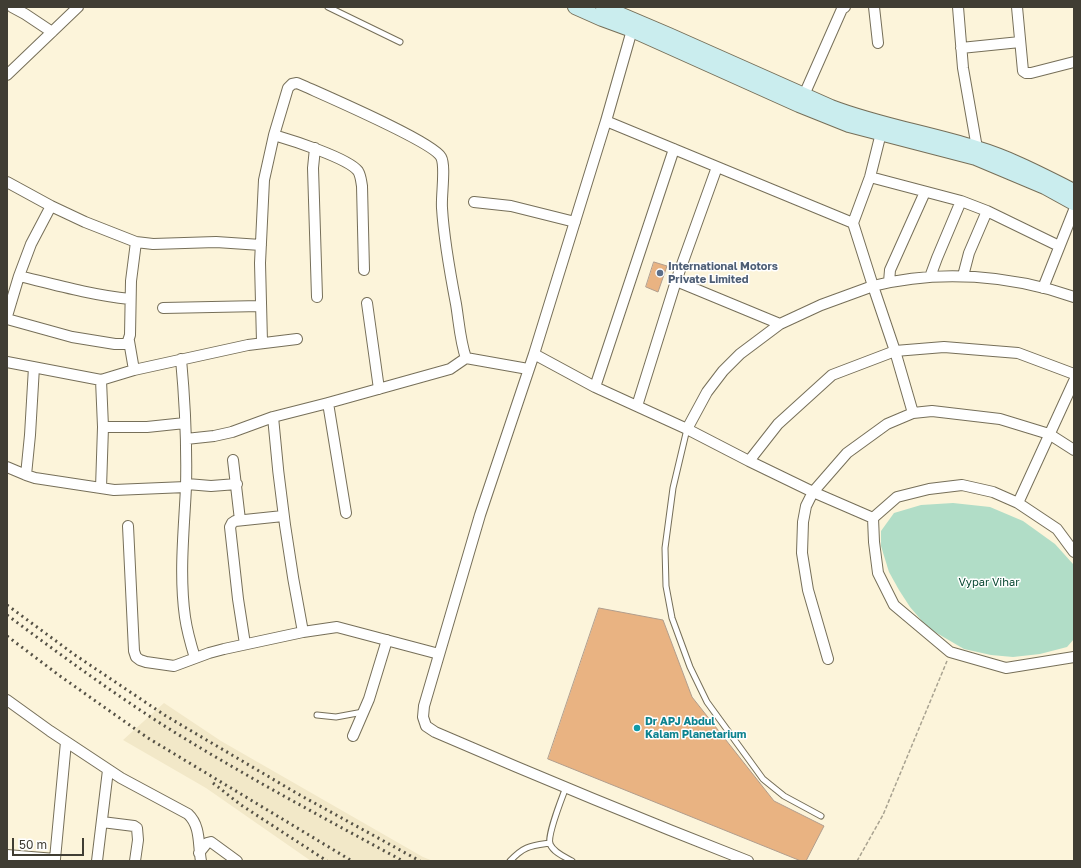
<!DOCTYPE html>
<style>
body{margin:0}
#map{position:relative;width:1081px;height:868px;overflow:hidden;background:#fcf4da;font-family:"Golos Text",sans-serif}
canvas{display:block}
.frame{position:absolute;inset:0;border:8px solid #403d33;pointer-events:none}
.scale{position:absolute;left:12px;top:838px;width:72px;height:18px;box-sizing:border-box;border:2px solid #403d33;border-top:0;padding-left:5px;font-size:12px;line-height:14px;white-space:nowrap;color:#403d33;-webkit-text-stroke:3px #fff;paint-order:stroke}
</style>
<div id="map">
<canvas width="1081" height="868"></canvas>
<div class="frame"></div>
<div class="scale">50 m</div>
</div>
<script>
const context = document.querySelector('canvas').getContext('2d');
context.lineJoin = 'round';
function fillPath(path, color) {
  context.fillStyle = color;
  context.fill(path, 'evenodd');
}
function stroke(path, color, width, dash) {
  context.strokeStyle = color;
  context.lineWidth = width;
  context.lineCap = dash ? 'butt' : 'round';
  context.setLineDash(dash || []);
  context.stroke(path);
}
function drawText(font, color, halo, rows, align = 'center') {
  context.font = font + ' "Golos Text",sans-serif';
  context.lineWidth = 3;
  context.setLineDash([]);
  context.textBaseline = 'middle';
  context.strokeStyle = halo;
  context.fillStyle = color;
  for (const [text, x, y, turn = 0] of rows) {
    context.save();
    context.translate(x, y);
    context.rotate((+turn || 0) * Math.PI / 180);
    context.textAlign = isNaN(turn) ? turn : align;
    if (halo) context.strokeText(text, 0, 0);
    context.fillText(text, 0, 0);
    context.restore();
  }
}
fillPath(new Path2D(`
 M164,703l57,38 202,116 10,4h-122l-105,-73 -83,-48z`), '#f2e8c8');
fillPath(new Path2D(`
 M953,503l37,4 33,14 32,23 18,20 1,75 -7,8 -27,7 -27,3 -22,-2 -27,-6 -36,-21 -18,-21 -11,-17 -10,-18 -8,-26v-15l13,-18 27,-8z`), '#b1ddc7');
const building = new Path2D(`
 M654,262l13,4 -9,26 -12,-5z
 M599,608l64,12 29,77 82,104 50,25 -18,35h-5l-253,-102z`);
fillPath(building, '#e9b382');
stroke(building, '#b19d8c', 1);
const service = new Path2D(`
 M328,7l72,35
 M687,429l-14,59 -8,60 1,38 6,32 18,49 17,35 56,77 21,17 37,20
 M317,715l19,2 27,-5
 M566,787c-4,11 -19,48 -16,57 4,9 15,13 22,17
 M510,861c14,-15 20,-15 40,-18`);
const minor = new Path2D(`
 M12,7l13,7 27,18
 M874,7l4,36
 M958,7l5,61 14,80
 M1017,7l6,64 3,2h5l43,-11
 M632,30l-26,91 247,102 17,-46 11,-44
 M961,48l59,-6
 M7,75l71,-68
 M804,95l38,-86 3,-2
 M606,121l-72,233 61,33 92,42 62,32 64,31 60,26 24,-21 32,-8 33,-4 31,7 25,11 39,26 17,23
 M274,135c17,5 74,23 84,36 3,5 3,10 4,15l2,84
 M315,148l-2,20 4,129
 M870,177l91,24 26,10 72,35
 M7,182l44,24 34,16 51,20 17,2 63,-2 45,3
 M474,202l37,4 64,16
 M19,276c37,9 73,19 111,23
 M963,276l6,-23 18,-42
 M930,277l7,-19 24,-57
 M676,281l104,43
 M889,282l1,-12 35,-78
 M1043,288l31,-78
 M367,303l12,86
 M163,308l98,-2
 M7,316l12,-40 12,-32 20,-38
 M7,319l65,18 43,7h12l3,-9 1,-54 5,-39
 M129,341l5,29
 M262,342l-2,-79 4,-83 10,-45 14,-47 4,-4 5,-1 7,3c22,10 129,56 137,71 5,9 0,39 1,51 2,33 8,65 14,96 3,18 4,37 10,54l62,11
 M534,354l-54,161 -56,191 -1,11 3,9 9,6c104,45 208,88 313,129
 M181,359c4,43 6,85 5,128 -2,43 -7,87 -1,130 2,14 6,28 10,41
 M7,362l94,18 33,-10 114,-25 49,-6
 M595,387l79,-238
 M328,403l18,110
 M637,406l39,-125 41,-114
 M913,413l-18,-62 -22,-65c66,-17 138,-11 201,11
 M273,417c6,72 16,144 30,215
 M103,427h44l38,-4
 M687,429l20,-37 16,-21 17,-17 40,-30 41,-19 52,-19 -20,-63
 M186,439l28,-3 18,-4 41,-15 55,-14 122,-34 16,-11
 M233,460l7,60
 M749,461l29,-37 54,-49 63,-24 49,-4 74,6 56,21
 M7,467l19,8 9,3 79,12 72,-3 1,-3 24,2 26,-2
 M26,475l4,-40 4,-68
 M101,488l2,-61 -2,-47
 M1018,503l56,-122
 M873,518l1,24 4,31 16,32 56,47 56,16 68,-11
 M128,526l6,125 2,6 4,3 6,2 28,4 35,-13 15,-4 79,-17 34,-5 102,27
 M245,644l-7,-45 -8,-72 2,-4 3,-2 48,-5
 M828,659l-20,-69 -6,-37 1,-31 3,-16 7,-14 34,-39 40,-29 26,-11 19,-2 68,8 49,15 25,16
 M7,700l43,31 71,47 67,36c13,12 10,31 13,47
 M353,736l16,-37 18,-59
 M102,822l32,4 3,2 1,12 -3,21
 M199,853l8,-10 4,-1 26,19
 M7,855l48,4 11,-117
 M97,861l11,-91`);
const secondary = new Path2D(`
 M575,7l27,12 30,11 167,75 50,20 127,33 69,29 29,16
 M603,7l66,28 162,72c47,18 97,26 145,41 34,10 66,27 98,43`);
stroke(service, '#766f59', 7);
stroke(minor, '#766f59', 12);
stroke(secondary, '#766f59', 16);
stroke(new Path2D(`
 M857,861l26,-46 64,-154`), '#a9a391', 1.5, [4, 2]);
stroke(service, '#fff', 5);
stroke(minor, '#fff', 10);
stroke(secondary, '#caedee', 14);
stroke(new Path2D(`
 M7,605l68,50 91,61 132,78 122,67
 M7,615c51,38 103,76 156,110 78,49 159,92 240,136
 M7,636l53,40 88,62 204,123
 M213,783l28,22 86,56`), '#565246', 3, [2, 4]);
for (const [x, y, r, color] of [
 [660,273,4,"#5c6f8a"],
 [637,728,4,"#0f9aa8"]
]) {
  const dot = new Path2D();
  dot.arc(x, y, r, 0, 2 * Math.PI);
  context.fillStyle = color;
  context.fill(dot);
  stroke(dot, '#fff', 1.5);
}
drawText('bold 11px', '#4e5e75', '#fff', [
 ["International Motors",668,267],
 ["Private Limited",668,280]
], 'left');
drawText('11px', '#074731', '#fff', [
 ["Vypar Vihar",989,583]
]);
drawText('bold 11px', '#0d838f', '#fff', [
 ["Dr APJ Abdul",645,722],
 ["Kalam Planetarium",645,735]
], 'left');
</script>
